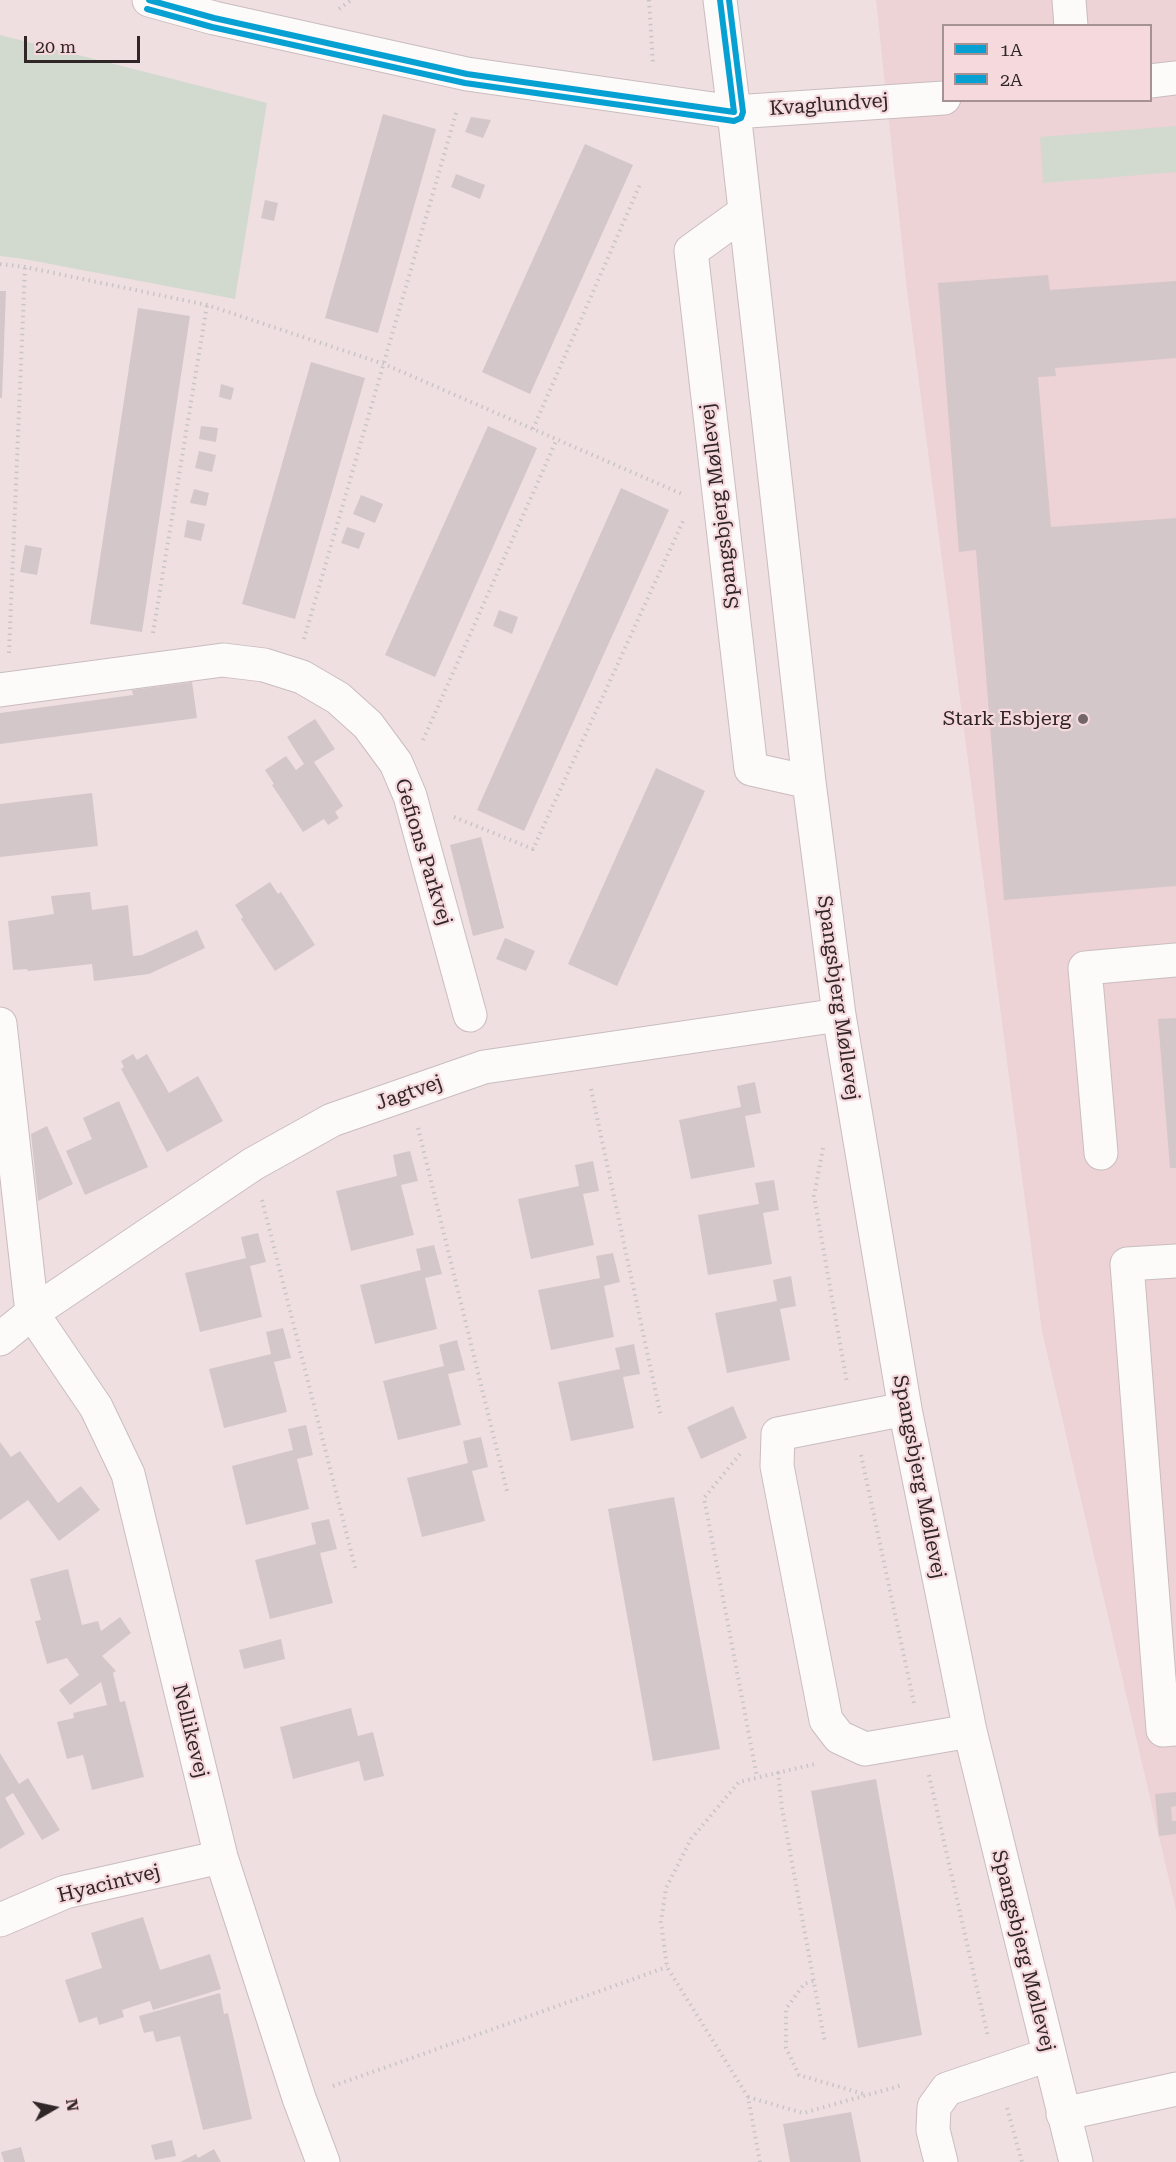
<!DOCTYPE html>
<meta charset="utf-8">
<style>
body{margin:0}
#map{position:relative;width:1176px;height:2162px;overflow:hidden;background:#efdfe1;font-family:"Roboto Serif",serif}
canvas{display:block}
.legend{position:absolute;left:942px;top:24px;width:210px;height:78px;box-sizing:border-box;background:#f5d9dd;border:2px solid #a69194;margin:0;padding:8px 10px;list-style:none;font-size:18px;color:#302527}
.legend li{display:flex;align-items:center;gap:12px;height:30px}
.legend b{width:30px;border:2px solid #a69194}
.north{position:absolute;left:24px;top:2078px;width:60px;height:60px;-webkit-text-stroke:4px #f5d9dd;paint-order:stroke;rotate:81deg;font-size:16px;font-weight:700;line-height:24px;text-align:center;color:#302527}
.north::after{content:'';display:block;margin:auto;width:21px;height:27px;background:#302527;clip-path:polygon(50% 0,100% 100%,50% 72%,0 100%)}
.scale{position:absolute;left:24px;top:36px;width:116px;height:27px;box-sizing:border-box;border:3px solid #302527;border-top:0;padding-left:8px;font-size:18px;line-height:21px;white-space:nowrap;color:#302527;-webkit-text-stroke:4px #f5d9dd;paint-order:stroke}
</style>
<div id="map">
<canvas width="1176" height="2162"></canvas>
<ul class="legend">
<li><b style="height:8px;background:#07a0d2"></b>1A</li>
<li><b style="height:8px;background:#07a0d2"></b>2A</li>
</ul>
<div class="north">N</div>
<div class="scale">20 m</div>
</div>
<script>
const context = document.querySelector('canvas').getContext('2d');
context.lineJoin = 'round';
function fillPath(path, color) {
  context.fillStyle = color;
  context.fill(path, 'evenodd');
}
function stroke(path, color, width, dash) {
  context.strokeStyle = color;
  context.lineWidth = width;
  context.lineCap = dash ? 'butt' : 'round';
  context.setLineDash(dash || []);
  context.stroke(path);
}
function drawText(font, color, halo, rows, align = 'center') {
  context.font = font + ' "Roboto Serif",serif';
  context.lineWidth = 4.5;
  context.setLineDash([]);
  context.textBaseline = 'middle';
  context.strokeStyle = halo;
  context.fillStyle = color;
  for (const [text, x, y, turn = 0] of rows) {
    context.save();
    context.translate(x, y);
    context.rotate((+turn || 0) * Math.PI / 180);
    context.textAlign = isNaN(turn) ? turn : align;
    if (halo) context.strokeText(text, 0, 0);
    context.fillText(text, 0, 0);
    context.restore();
  }
}
fillPath(new Path2D(`
 M876,0h300v1910l-134,-579 -135,-1041zM944,26h206v74h-206z`), '#edd2d6');
fillPath(new Path2D(`
 M0,35l267,68 -32,196 -211,-40 -24,-3z
 M1176,126v46l-133,11 -3,-46z`), '#d2dacf');
fillPath(new Path2D(`
 M383,114l53,15 -58,204 -53,-15z
 M471,117l20,3 -8,18 -18,-6z
 M585,144l48,21 -103,229 -48,-22z
 M456,174l29,11 -5,14 -29,-12z
 M265,200l13,3 -4,18 -13,-3z
 M1048,275l2,15 126,-9v77l-121,10 1,8 -18,1 13,150 125,-9v368l-172,14 -28,-350 -17,2 -21,-269z
 M0,291h6l-4,107h-2z
 M138,308l52,8 -48,316 -52,-8z
 M311,362l54,16 -70,241 -53,-15z
 M221,384l13,4 -3,12 -12,-3z
 M201,426l17,2 -2,14 -17,-3z
 M488,426l49,22 -102,229 -50,-22z
 M199,451l17,4 -4,17 -17,-4z
 M621,488l48,22 -145,321 -47,-21z
 M194,489l15,4 -3,13 -16,-3z
 M361,495l22,9 -8,19 -22,-9z
 M187,520l18,4 -4,17 -17,-4z
 M347,527l18,6 -6,16 -18,-6z
 M25,545l17,3 -5,27 -17,-3z
 M499,610l19,7 -6,17 -19,-8z
 M192,682l5,36 -197,26v-31l133,-18 -1,-5z
 M315,719l20,30 -21,13 29,44 -8,6 4,6 -11,7 -4,-6 -21,13 -31,-47 2,-1 -9,-14 21,-14 10,14 8,-6 -17,-27z
 M656,768l49,23 -88,195 -49,-22z
 M92,793l6,53 -98,11v-53z
 M481,837l23,91 -31,8 -23,-91z
 M270,882l8,12 3,-2 34,53 -40,26 -34,-52 2,-2 -8,-12z
 M90,892l2,18 36,-5 5,51 9,-1 55,-25 8,18 -56,26 -55,7 -2,-17 -64,7 -1,-2 -14,1 -5,-49 46,-7 -3,-18z
 M505,938l30,13 -9,20 -30,-12z
 M1176,1018v150h-6l-12,-149z
 M133,1054l4,6 10,-6 22,39 29,-17 25,45 -56,31 -46,-83 3,-2 -3,-6z
 M755,1082l6,31 -16,3 10,51 -64,12 -12,-59 62,-13 -4,-21z
 M119,1101l29,66 -63,28 -19,-44 26,-12 -9,-21z
 M47,1126l26,58 -35,17 -7,-67z
 M410,1151l8,30 -17,4 13,50 -63,16 -15,-60 61,-15 -4,-21z
 M593,1161l6,30 -16,3 11,51 -63,14 -13,-60 61,-13 -4,-21z
 M774,1180l5,30 -16,3 9,51 -64,11 -10,-60 61,-11 -4,-21z
 M258,1233l8,29 -16,4 12,51 -62,15 -15,-59 61,-15 -5,-21z
 M434,1245l8,29 -17,4 12,51 -62,15 -15,-59 61,-15 -5,-21z
 M613,1253l7,29 -16,4 10,51 -63,13 -13,-60 62,-12 -4,-22z
 M791,1276l5,30 -16,3 10,51 -63,13 -12,-60 62,-12 -4,-21z
 M283,1328l8,30 -17,4 13,50 -63,16 -15,-59 62,-15 -5,-22z
 M457,1340l8,30 -17,4 13,51 -63,15 -15,-59 61,-15 -5,-21z
 M634,1344l6,30 -17,3 11,51 -63,13 -13,-59 62,-13 -5,-21z
 M733,1406l14,32 -46,21 -14,-32z
 M306,1425l7,30 -16,4 12,50 -63,16 -14,-59 61,-16 -5,-21z
 M481,1437l7,30 -16,4 13,50 -63,16 -15,-59 61,-15 -5,-22z
 M0,1442l11,15 9,-6 38,52 23,-17 19,24 -41,31 -31,-41 -28,20z
 M674,1497l46,252 -67,12 -45,-252z
 M329,1519l8,30 -17,4 13,50 -63,16 -15,-59 61,-16 -5,-21z
 M68,1569l14,56 16,-4 3,10 19,-14 11,16 -29,23 14,15 -3,2 7,29 5,-1 19,76 -52,13 -9,-35 -16,4 -10,-37 17,-4 -1,-5 34,-8 -6,-23 -31,23 -11,-15 20,-15 -12,-17 -20,6 -12,-43 6,-1 -11,-41z
 M281,1639l4,20 -41,10 -5,-19z
 M351,1708l7,28 15,-4 11,44 -20,5 -5,-20 -66,18 -13,-52z
 M0,1753l19,31 9,-6 32,52 -18,10 -29,-47 -8,5 20,36 -25,15z
 M876,1779l46,256 -64,13 -47,-257z
 M1176,1792v14l-5,1 1,14h4v13l-17,2 -4,-42z
 M143,1917l17,53 50,-16 11,35 -68,21 -3,-9 -28,9 2,7 -25,8 -2,-8 -18,6 -14,-43 37,-12 -11,-35z
 M220,1993l4,21 4,-1 24,106 -49,11 -23,-94 -24,6 -3,-11 -9,2 -5,-17z
 M851,2112l10,50h-71l-7,-38z
 M172,2140l4,16 -21,4 -4,-15z
 M21,2147l4,15h-21l-3,-10z
 M214,2149l7,13h-41l16,-8 2,4z`), '#d4c7c9');
const minor = new Path2D(`
 M149,0l65,18 253,56 267,38 210,-14
 M720,0l14,112 75,670 30,233 66,394 65,322 106,431
 M1069,0l2,26
 M1150,81l26,-3
 M745,212l-54,39 60,518 58,13
 M0,690l223,-30 41,5 38,12 36,21 30,27 28,38 14,33 60,219
 M0,1024l32,289 64,94 32,67 93,383 78,241 24,64
 M1101,1153l-16,-185 91,-8
 M1176,1261l-49,3 36,466 13,-1
 M0,1339l32,-26 221,-149 79,-44 152,-53 355,-52
 M905,1409l-127,25 -1,32 49,254 13,17 26,12 105,-18
 M0,1920l65,-28 156,-35
 M1063,2114l113,-25
 M941,2162l-8,-32 1,-23 13,-18 101,-34`);
stroke(minor, '#cabdbf', 35);
stroke(new Path2D(`
 M649,0l4,64
 M339,9l12,-9
 M0,264l25,3 182,38 177,59 298,130
 M533,429l108,-247
 M153,633l54,-328
 M304,639l153,-529
 M9,653l16,-386
 M423,740l134,-301
 M454,817l79,32 151,-330
 M591,1089l70,328
 M418,1128l89,363
 M823,1148l-9,48 33,187
 M262,1200l94,371
 M740,1454l-36,44 53,279
 M861,1455l53,248
 M778,1772l4,36 43,235
 M929,1775l59,262
 M813,1981l-9,3 -18,25v39l13,27 68,20
 M333,2086l334,-119
 M748,2097l55,16 100,-28
 M1007,2108l15,54
 M760,2162l-12,-65 -81,-130 -6,-45 5,-34 25,-49 48,-57 76,-18`), '#c9c5c5', 4, [1.5, 4.5]);
stroke(minor, '#fdfafa', 33);
stroke(new Path2D(`
 M149,0l65,18 253,56 267,38 -14,-112`), '#07a0d2', 6);
stroke(new Path2D(`
 M147,9l65,18 253,56 269,38 7,-3 2,-6 -14,-112`), '#07a0d2', 6);
for (const [x, y, r, color] of [
 [1083,719,6,"#736668"]
]) {
  const dot = new Path2D();
  dot.arc(x, y, r, 0, 2 * Math.PI);
  context.fillStyle = color;
  context.fill(dot);
  stroke(dot, '#f5d9dd', 2);
}
drawText('20px', '#302527', '#f5d9dd', [
 ["Kvaglundvej",829,105,-4],
 ["Spangsbjerg Møllevej",720,506,-97],
 ["Gefions Parkvej",423,852,73],
 ["Spangsbjerg Møllevej",838,998,82],
 ["Jagtvej",409,1093,-19],
 ["Spangsbjerg Møllevej",919,1477,79],
 ["Nellikevej",190,1731,76],
 ["Hyacintvej",109,1884,-14],
 ["Spangsbjerg Møllevej",1023,1951,76]
]);
drawText('20px', '#302527', '#f5d9dd', [
 ["Stark Esbjerg",1071,719]
], 'right');
</script>
